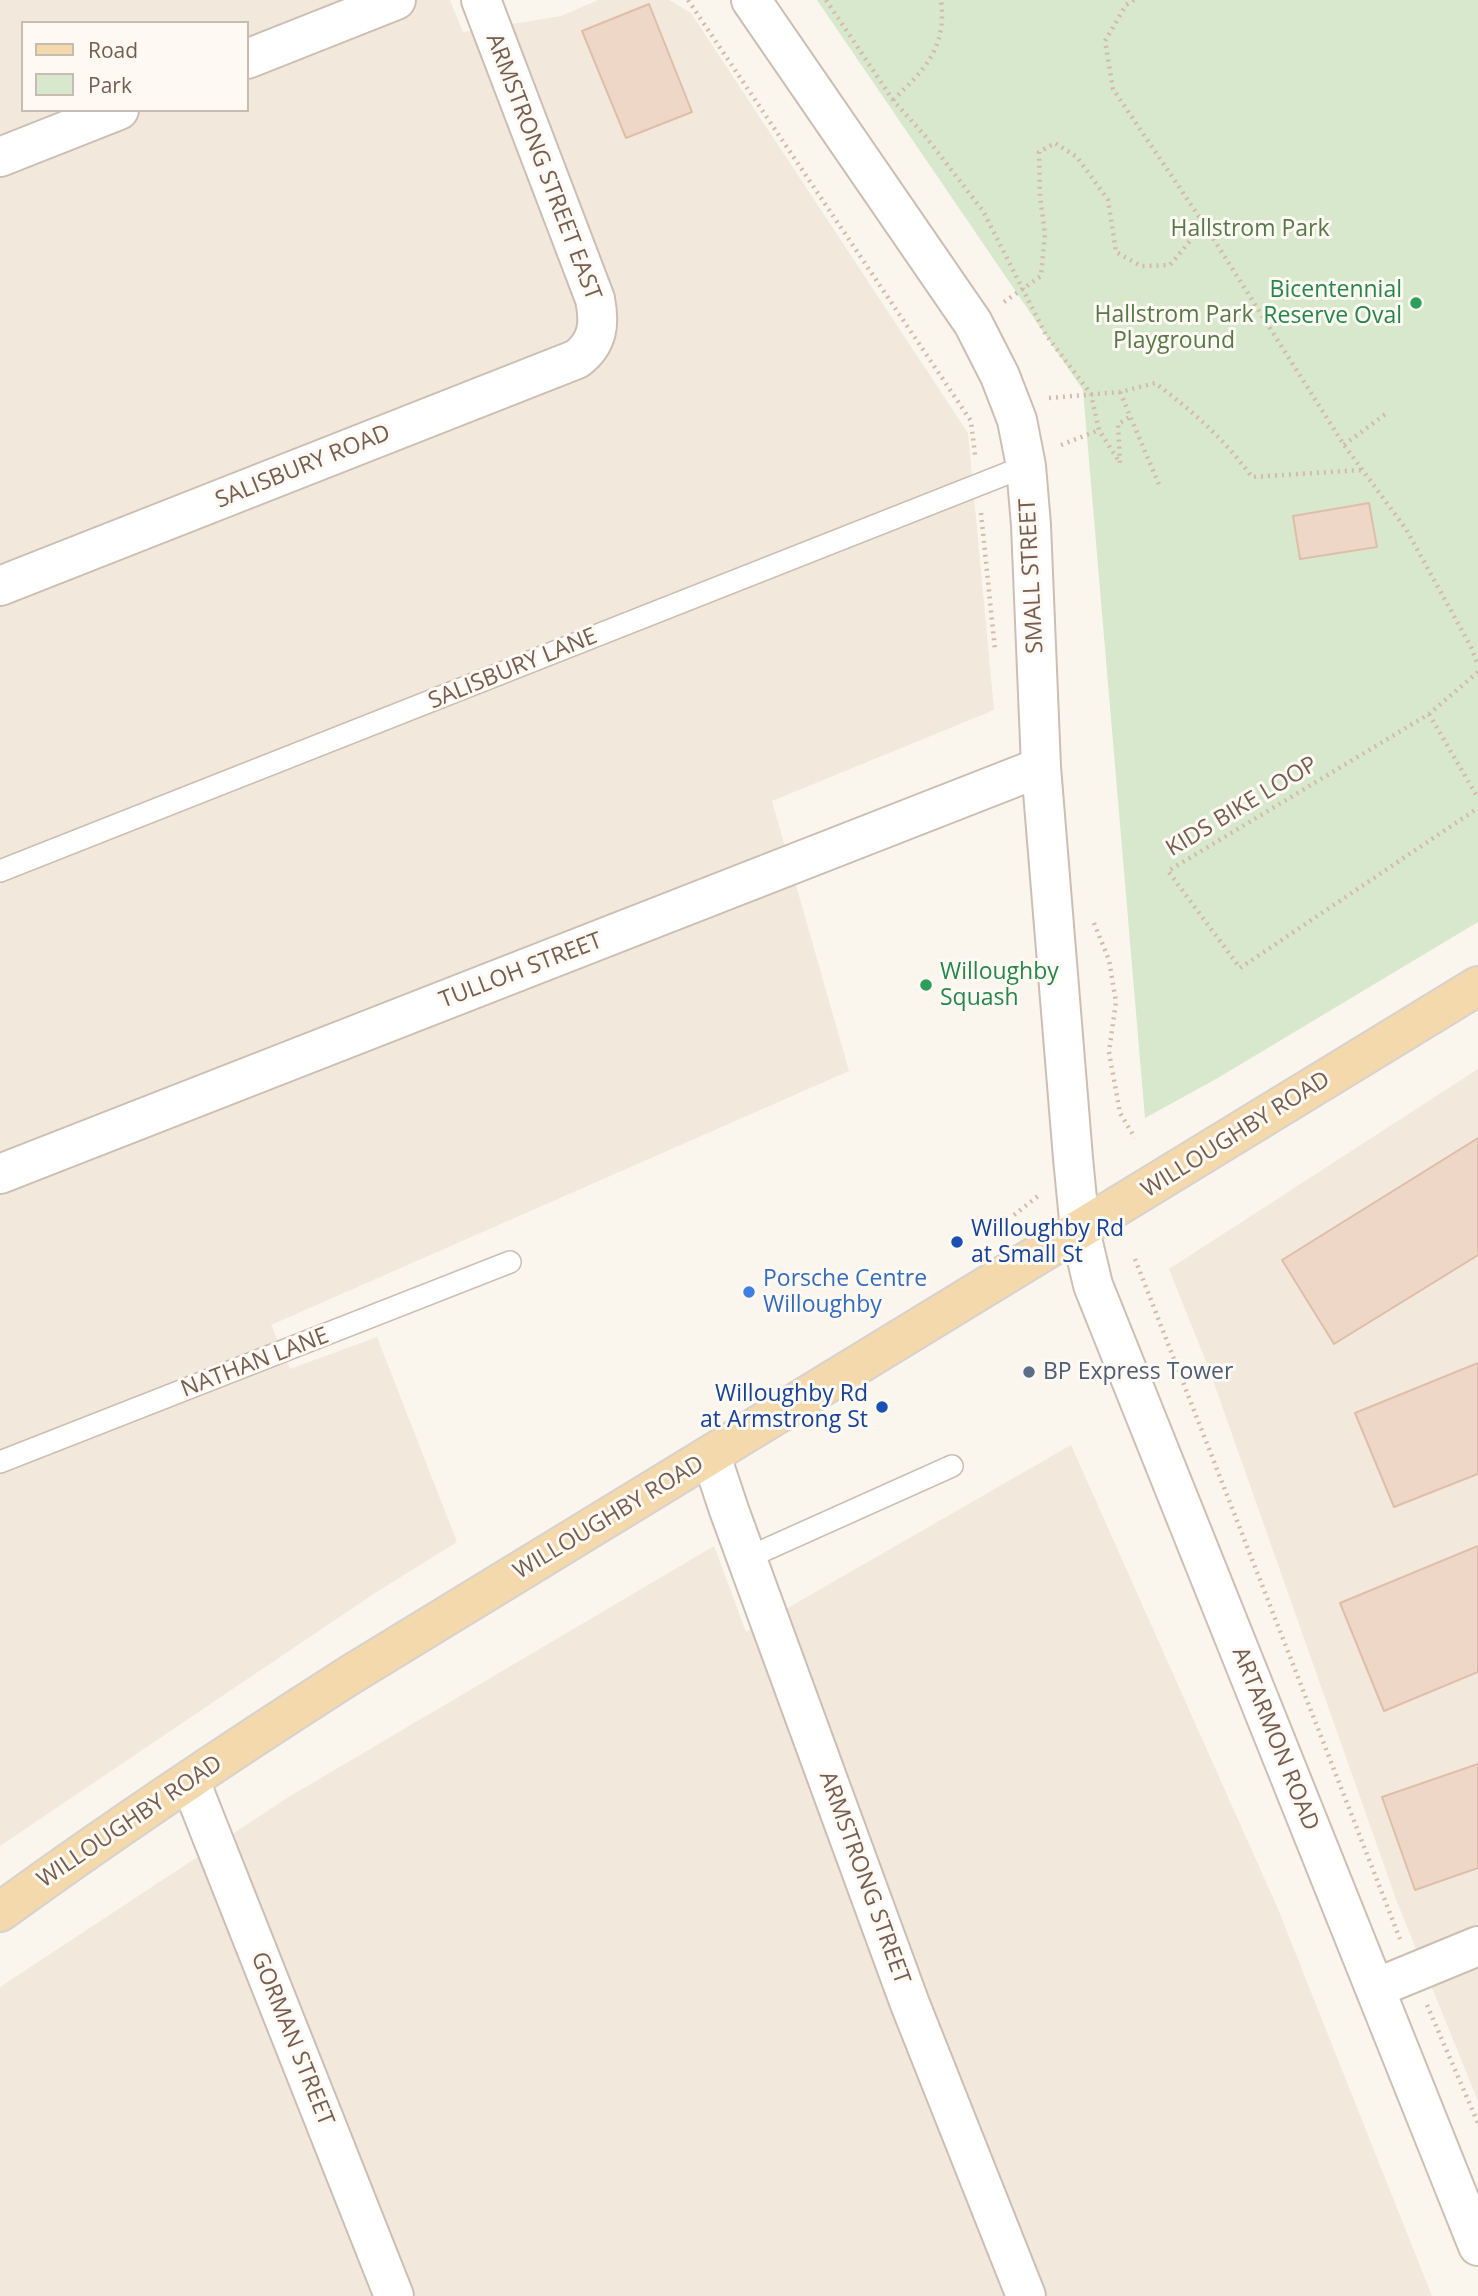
<!DOCTYPE html>
<style>
body{margin:0}
#map{position:relative;width:1478px;height:2296px;overflow:hidden;background:#fbf6ed;font-family:"Open Sans",sans-serif}
canvas{display:block}
.legend{position:absolute;left:21px;top:21px;width:228px;height:91px;box-sizing:border-box;background:#fefaf3;border:2px solid #c7bcb2;margin:0;padding:9px 12px;list-style:none;font-size:21px;color:#755e51}
.legend li{display:flex;align-items:center;gap:14px;height:35px}
.legend b{width:35px;border:2px solid #c7bcb2}
</style>
<div id="map">
<canvas width="1478" height="2296"></canvas>
<ul class="legend">
<li><b style="height:9px;background:#f3d9ac"></b>Road</li>
<li><b style="height:19px;background:#d7e8cc"></b>Park</li>
</ul>
</div>
<script>
const context = document.querySelector('canvas').getContext('2d');
context.lineJoin = 'round';
function fillPath(path, color) {
  context.fillStyle = color;
  context.fill(path, 'evenodd');
}
function stroke(path, color, width, dash) {
  context.strokeStyle = color;
  context.lineWidth = width;
  context.lineCap = dash ? 'butt' : 'round';
  context.setLineDash(dash || []);
  context.stroke(path);
}
function drawText(font, color, halo, rows, align = 'center') {
  context.font = font + ' "Open Sans",sans-serif';
  context.lineWidth = 6;
  context.setLineDash([]);
  context.textBaseline = 'middle';
  context.strokeStyle = halo;
  context.fillStyle = color;
  for (const [text, x, y, turn = 0] of rows) {
    context.save();
    context.translate(x, y);
    context.rotate((+turn || 0) * Math.PI / 180);
    context.textAlign = isNaN(turn) ? turn : align;
    if (halo) context.strokeText(text, 0, 0);
    context.fillText(text, 0, 0);
    context.restore();
  }
}
fillPath(new Path2D(`
 M0,0h450l13,32 98,-16 37,-16h71l22,13 277,420 26,277 -222,91 77,270 -578,254 19,44 87,-32 80,205 -82,51 -375,253zM23,23h224v87h-224z
 M1478,1069v1032l-81,-199 -188,-533 -40,-100z
 M1071,1445l207,464 154,387h-1432v-309l287,-189 427,-252 32,86z`), '#f2e8dc');
fillPath(new Path2D(`
 M817,0h661v922l-262,157 -71,39 -62,-728z`), '#d7e8cc');
const building = new Path2D(`
 M649,4l43,108 -66,26 -44,-107z
 M1369,503l8,44 -77,12 -7,-43z
 M1478,1138v117l-144,89 -52,-84z
 M1478,1363v111l-84,33 -39,-94z
 M1478,1546v126l-94,39 -44,-108z
 M1478,1764v104l-63,22 -33,-93z`);
fillPath(building, '#eed7c7');
stroke(building, '#dfbea9', 2);
const lane = new Path2D(`
 M0,871l1026,-405
 M0,1462l510,-200
 M747,1558l205,-92`);
const street = new Path2D(`
 M751,0l222,323 27,53 17,44 9,46 5,59 10,242 32,391 7,72
 M247,59l149,-59
 M0,157l119,-47
 M0,586l577,-227c21,-16 23,-35 18,-60l-114,-299
 M0,1174l1041,-407
 M711,1456l18,54 181,494 116,292
 M190,1781l204,515
 M1376,1988l102,-42`);
const secondary = new Path2D(`
 M1080,1230l13,55 385,961`);
const primary = new Path2D(`
 M0,1912c114,-83 231,-161 350,-237l1128,-689`);
stroke(lane, '#cdbeb3', 24);
stroke(street, '#cdbeb3', 42);
stroke(secondary, '#cfbfb1', 42);
stroke(primary, '#d8d2ce', 42);
stroke(new Path2D(`
 M688,0l283,421 4,34
 M826,0l67,100 33,37 57,74 63,124 45,59 8,36 21,33 -2,-39 12,-7
 M1134,0l-8,5 -21,36 8,48 91,135 140,221 62,84 65,118 7,18
 M893,100c32,-31 54,-52 48,-100
 M1004,302l37,-26 4,-42 -5,-38 -1,-44 16,-9 22,14 31,43 8,52 25,14 29,-1 34,-41
 M1120,392l40,95
 M1049,398l71,-6 35,-9c39,29 68,55 97,94l109,-7
 M1061,445l38,-15
 M1344,445l44,-33
 M981,513l14,137
 M1478,672l-49,42 -261,157 72,97 238,-160
 M1429,714l49,84
 M1094,923l15,37 7,42 -7,50 11,61 15,25
 M1014,1215l24,-19
 M1135,1259l265,680
 M1427,2005l51,118`), '#d4baa9', 4.5, [2, 5]);
stroke(lane, '#fff', 21);
stroke(street, '#fff', 38);
stroke(secondary, '#fff', 38);
stroke(primary, '#f3d9ac', 38);
for (const [x, y, r, color] of [
 [1416,303,7,"#2e9e5b"],
 [926,985,7,"#2e9e5b"],
 [957,1242,7,"#1a4fb4"],
 [749,1292,7,"#3f7fe0"],
 [1029,1372,7,"#5c6f8a"],
 [882,1407,7,"#1a4fb4"]
]) {
  const dot = new Path2D();
  dot.arc(x, y, r, 0, 2 * Math.PI);
  context.fillStyle = color;
  context.fill(dot);
  stroke(dot, '#fefaf3', 2.5);
}
drawText('23px', '#755e51', '#fefaf3', [
 ["ARMSTRONG STREET EAST",543,167,69],
 ["SALISBURY ROAD",303,467,-22],
 ["SMALL STREET",1032,576,-93],
 ["SALISBURY LANE",513,669,-22],
 ["KIDS BIKE LOOP",1242,807,-31],
 ["TULLOH STREET",521,971,-21],
 ["WILLOUGHBY ROAD",1236,1135,-32],
 ["NATHAN LANE",255,1363,-21],
 ["WILLOUGHBY ROAD",609,1518,-31],
 ["ARTARMON ROAD",1275,1739,68],
 ["WILLOUGHBY ROAD",130,1822,-34],
 ["ARMSTRONG STREET",864,1878,70],
 ["GORMAN STREET",292,2039,68]
]);
drawText('23px', '#57794a', '#fefaf3', [
 ["Hallstrom Park",1250,229],
 ["Hallstrom Park",1174,315],
 ["Playground",1174,341]
]);
drawText('23px', '#27864d', '#fefaf3', [
 ["Bicentennial",1402,290],
 ["Reserve Oval",1402,316],
 ["Willoughby",940,972,"left"],
 ["Squash",940,998,"left"]
], 'right');
drawText('23px', '#164399', '#fefaf3', [
 ["Willoughby Rd",971,1229],
 ["at Small St",971,1255],
 ["Willoughby Rd",868,1394,"right"],
 ["at Armstrong St",868,1420,"right"]
], 'left');
drawText('23px', '#366cbe', '#fefaf3', [
 ["Porsche Centre",763,1279],
 ["Willoughby",763,1305]
], 'left');
drawText('23px', '#4e5e75', '#fefaf3', [
 ["BP Express Tower",1043,1372]
], 'left');
</script>
